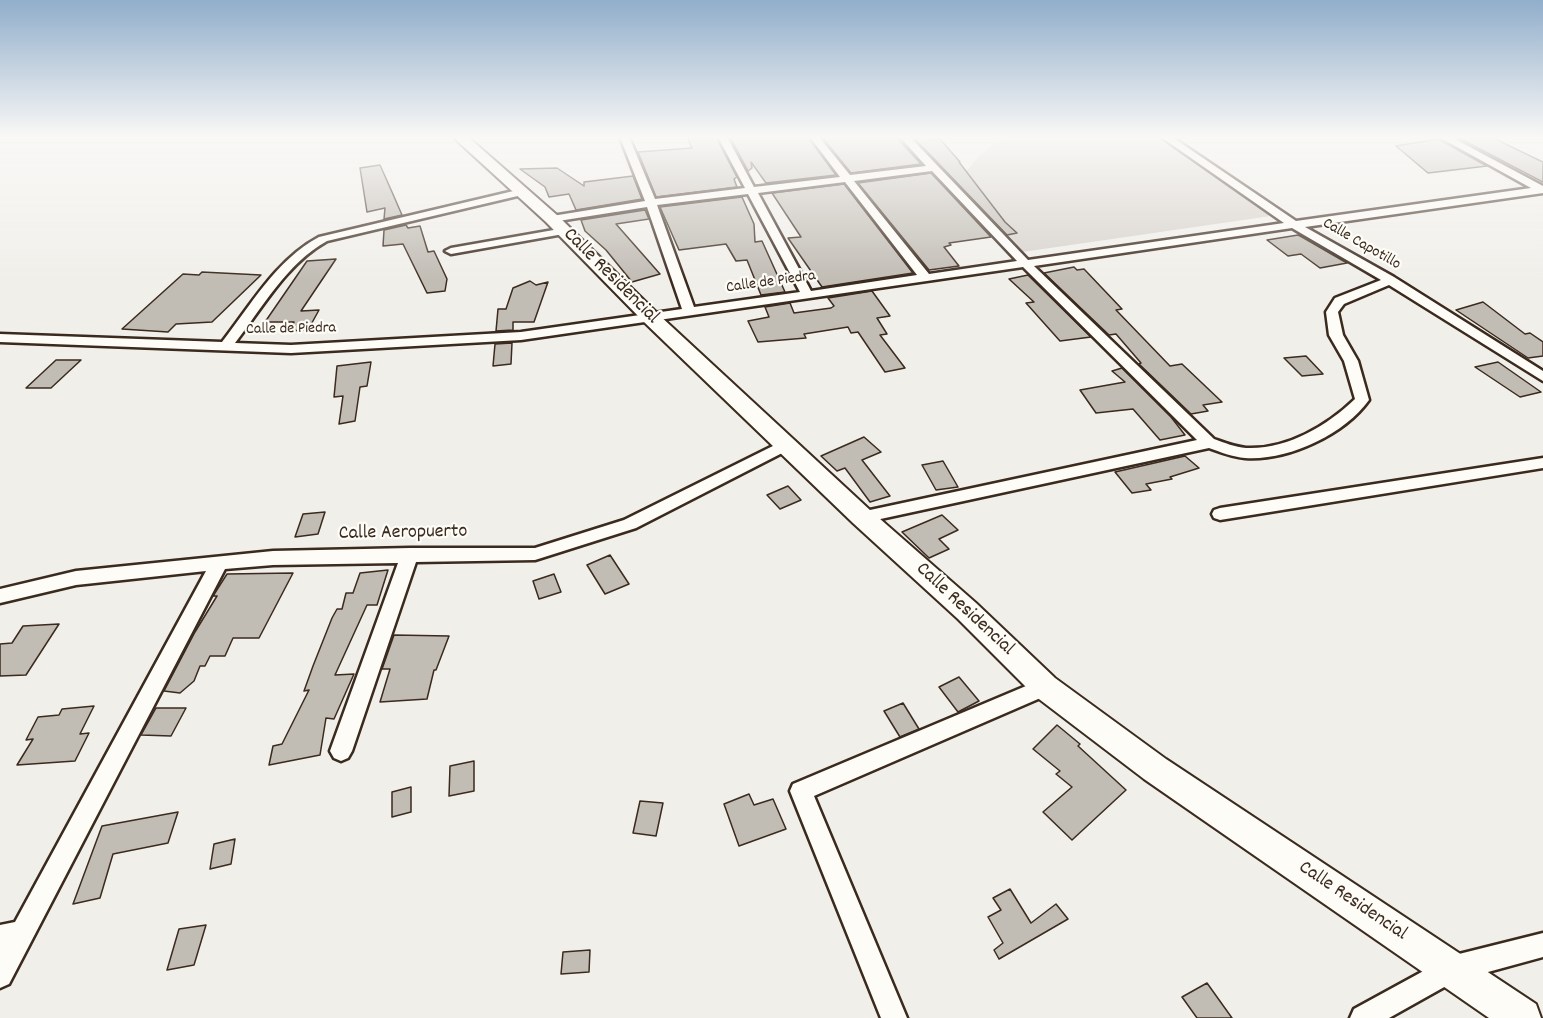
<!DOCTYPE html>
<style>
body{margin:0}
canvas{display:block;background:#f1efea}
</style>
<canvas width="1543" height="1018"></canvas>
<script>
const context = document.querySelector('canvas').getContext('2d');
context.lineJoin = 'round';
function fillPath(path, color) {
  context.fillStyle = color;
  context.fill(path, 'evenodd');
}
function stroke(path, color, width, dash) {
  context.strokeStyle = color;
  context.lineWidth = width;
  context.lineCap = dash ? 'butt' : 'round';
  context.setLineDash(dash || []);
  context.stroke(path);
}
function drawText(font, color, halo, rows, align = 'center') {
  context.font = font + ' Dekko,sans-serif';
  context.lineWidth = 4.5;
  context.setLineDash([]);
  context.textBaseline = 'middle';
  context.strokeStyle = halo;
  context.fillStyle = color;
  for (const [text, x, y, turn = 0] of rows) {
    context.save();
    context.translate(x, y);
    context.rotate((+turn || 0) * Math.PI / 180);
    context.textAlign = isNaN(turn) ? turn : align;
    if (halo) context.strokeText(text, 0, 0);
    context.fillText(text, 0, 0);
    context.restore();
  }
}
fillPath(new Path2D(`
 M1008,137h147l116,79 -249,36 -48,-49 -16,-21c15,-19 27,-36 50,-45z`), '#d7d2cc');
const building = new Path2D(`
 M701,137h15l21,40 -3,2 3,8 -81,10 -18,-45 54,-4 -4,-9z
 M730,137h78l28,38 -70,8 -15,-21 1,6 -4,3z
 M822,137h74l25,27 -70,9z
 M928,137l3,3 9,-1 20,23h-1l46,60 12,11 -10,2 -93,-97z
 M1457,137h34l52,25v20z
 M1438,139l49,27 -59,7 -32,-27z
 M380,165l12,27 10,23 -18,4 1,-11 -18,4 -7,-44z
 M557,168l27,18v-4l49,-6 9,23 -66,11 -7,-16 -20,3 -4,-10 -25,-18z
 M931,173l60,64 -42,6 2,2 -7,2 15,19 -30,4 -71,-87z
 M844,184l69,89 -91,14 -34,-49 13,-1 -29,-44z
 M742,197l12,27 1,18 7,-1 23,51 -24,3 -14,-35 -11,1 -10,-17 -47,6 -19,-43z
 M645,210l4,9 -33,5 44,50 -28,8 -26,-32 -21,-19 -4,-11z
 M406,225l2,3 12,-2 8,26 6,-1 13,28 -2,12 -18,2 -24,-49 -20,2 1,-16z
 M1298,235l4,2 45,26 -27,5 -19,-14 -13,2 -21,-16z
 M336,259l-35,52 18,-1 -11,20 -20,1 6,-9h-29l42,-61z
 M1074,267l3,3 7,-1 38,40 -6,1 54,56 12,-2 40,38 -19,3 5,6 -17,3 -52,-50 2,-1 -25,-29 -7,1 -65,-62z
 M202,272l59,3 -49,47 -36,2 -8,8 -46,-3 61,-55 16,1z
 M1028,275l63,62 -31,4 -34,-38 8,-1 -25,-23z
 M530,281l6,4 12,-3 -14,40h-21v8l-17,1 2,-22h8l7,-21z
 M872,291l18,25 -13,2 10,16 -7,1 25,33 -20,4 -27,-40 -7,1 -3,-6 -44,7 2,4 -48,4 -10,-21 21,-4 -4,-10 25,-4 4,10 37,-5 3,-2 -6,-8z
 M1483,302l42,32 5,-1 13,9v14l-15,2 -72,-48z
 M512,343l-1,21 -18,2 2,-22z
 M1306,356l17,18 -21,2 -18,-18z
 M56,360h25l-30,28h-25z
 M371,362l-4,24 -7,1 -5,34 -16,3 4,-28 -9,1 3,-31z
 M1498,362l43,30 -21,5 -45,-30z
 M1122,368l49,49 14,18 -25,5 -27,-31 -37,4 -16,-23 45,-8 -13,-11z
 M864,437l17,15 -19,8 28,36 -20,6 -25,-34 -8,3 -16,-15z
 M1185,456l14,12 -29,9 2,2 -26,5 5,6 -19,3 -17,-21z
 M943,461l15,26 -22,3 -14,-25z
 M788,486l13,14 -21,9 -13,-14z
 M325,512l-7,22 -23,3 8,-23z
 M942,515l16,15 -19,9 10,10 -20,9 -27,-26z
 M610,555l19,29 -24,10 -18,-29z
 M388,570l-11,35h-10l-32,70 19,-1 -20,45 -8,-1 -6,37 -51,10 4,-19 9,-2 27,-54 -5,1 9,-25 19,-48 5,-9h5l4,-16h7l7,-20z
 M293,573l-34,65h-26l-8,18h-15l-5,10h-5l-6,15 -14,12 -16,-2 31,-59 22,-36h-4l14,-22z
 M554,574l7,18 -22,7 -6,-18z
 M59,624l-33,51 -26,1v-32l12,-1 11,-17z
 M394,635l55,1 -13,34h-2l-7,29 -47,3 10,-33h-8z
 M959,677l20,24 -21,11 -19,-25z
 M903,703l16,26 -19,8 -16,-26z
 M94,706l-14,28 9,-1 -14,28 -58,4 16,-26 -7,1 12,-23 21,-2 3,-6z
 M156,708h30l-15,28 -30,-1z
 M1057,725l23,19 -2,2 48,44 -54,50 -29,-28 29,-25 -16,-13 4,-3 -27,-22z
 M474,761v30l-25,5 1,-30z
 M411,787v25l-19,5v-25z
 M749,794l5,11 19,-6 13,30 -47,17 -15,-42z
 M640,801l23,2 -7,33 -23,-3z
 M178,812l-10,31 -55,11 -13,44 -27,6 29,-78z
 M235,839l-4,25 -21,5 4,-25z
 M1010,889l21,34 25,-19 12,15 -69,40 -5,-9 9,-7 -15,-26 13,-7 -8,-12z
 M206,925l-12,40 -27,5 12,-41z
 M590,950l-1,22 -28,2 2,-22z
 M1207,983l25,35h-35l-15,-21z`);
fillPath(building, '#c1bcb4');
stroke(building, '#3b2a1e', 1.5);
const minor = new Path2D(`
 M620,137h9l26,62 90,-11 -27,-51h9l27,50 86,-10 -30,-40h9l31,38 76,-9 -26,-29h10l118,123 256,-37 -123,-86h11l124,84 235,-33 -92,-51h12l92,49v7l-238,34 89,50 149,94v10l-154,-96 -45,19 -6,8 5,23 15,26 11,39c-25,35 -82,61 -124,58 -12,-1 -25,-6 -36,-10l-347,75 -6,-2 -2,-4 2,-4 341,-73 -174,-173 -502,73 -230,13 -291,-11v-8l222,8c29,-37 54,-82 97,-105l203,-48 4,1v4l-199,47c-41,23 -64,66 -92,102l56,2 230,-13 161,-23 -35,-102 -95,15 -5,-3 5,-3 93,-15zM932,171l85,90 -88,13 -75,-93zM845,182l72,93 -106,16 -53,-98zM748,194l52,98 -106,15 -37,-102zM1292,228l89,52 -46,18 -9,14 3,23 15,26 11,38c-28,27 -69,51 -109,49 -11,-1 -21,-5 -32,-9l-180,-173z
 M565,228l4,1v4l-118,21 -6,-3 6,-3z
 M785,440l5,1 3,4 -3,4 -154,79 -101,32 -119,2 -64,189 -4,7 -7,3 -7,-3 -4,-7 68,-188 -125,2 -48,4 -216,415 -9,4v-63l15,-3 191,-351 -130,14 -76,18v-14l76,-18 197,-20 137,-3h125l89,-28z
 M1543,458v10l-323,52 -6,-2 -2,-4 2,-4 6,-2z
 M1045,678l7,3 3,6 -3,6 -238,103 93,222h-26l-91,-227 3,-7z
 M1543,933v24l-88,24 -66,37h-39l4,-9 97,-53z`);
const secondary = new Path2D(`
 M453,137h15l90,79 100,98 213,197 105,92 79,75 111,81 370,245 5,14h-52l-345,-239 -109,-83 -77,-77 -105,-96 -209,-201 -98,-100z`);
stroke(minor, '#3b2a1e', 5);
stroke(secondary, '#3b2a1e', 4);
fillPath(minor, '#fdfcf7');
fillPath(secondary, '#fdfcf7');
const sky = context.createLinearGradient(0, 0, 0, 280);
sky.addColorStop(0, '#91aecb');
sky.addColorStop(0.49, '#f9f8f6');
sky.addColorStop(1, '#f9f8f600');
context.fillStyle = sky;
context.fillRect(0, 0, 1543, 280);
drawText('16px', '#3b2a1e', '#fdfcf7', [
 ["Calle Capotillo",1361,245,30],
 ["Calle de Piedra",771,283,-8],
 ["Calle de Piedra",291,330,-1]
]);
drawText('20px', '#3b2a1e', '#fdfcf7', [
 ["Calle Residencial",610,277,45],
 ["Calle Aeropuerto",403,534,-1],
 ["Calle Residencial",964,610,43],
 ["Calle Residencial",1352,902,34]
]);
</script>
